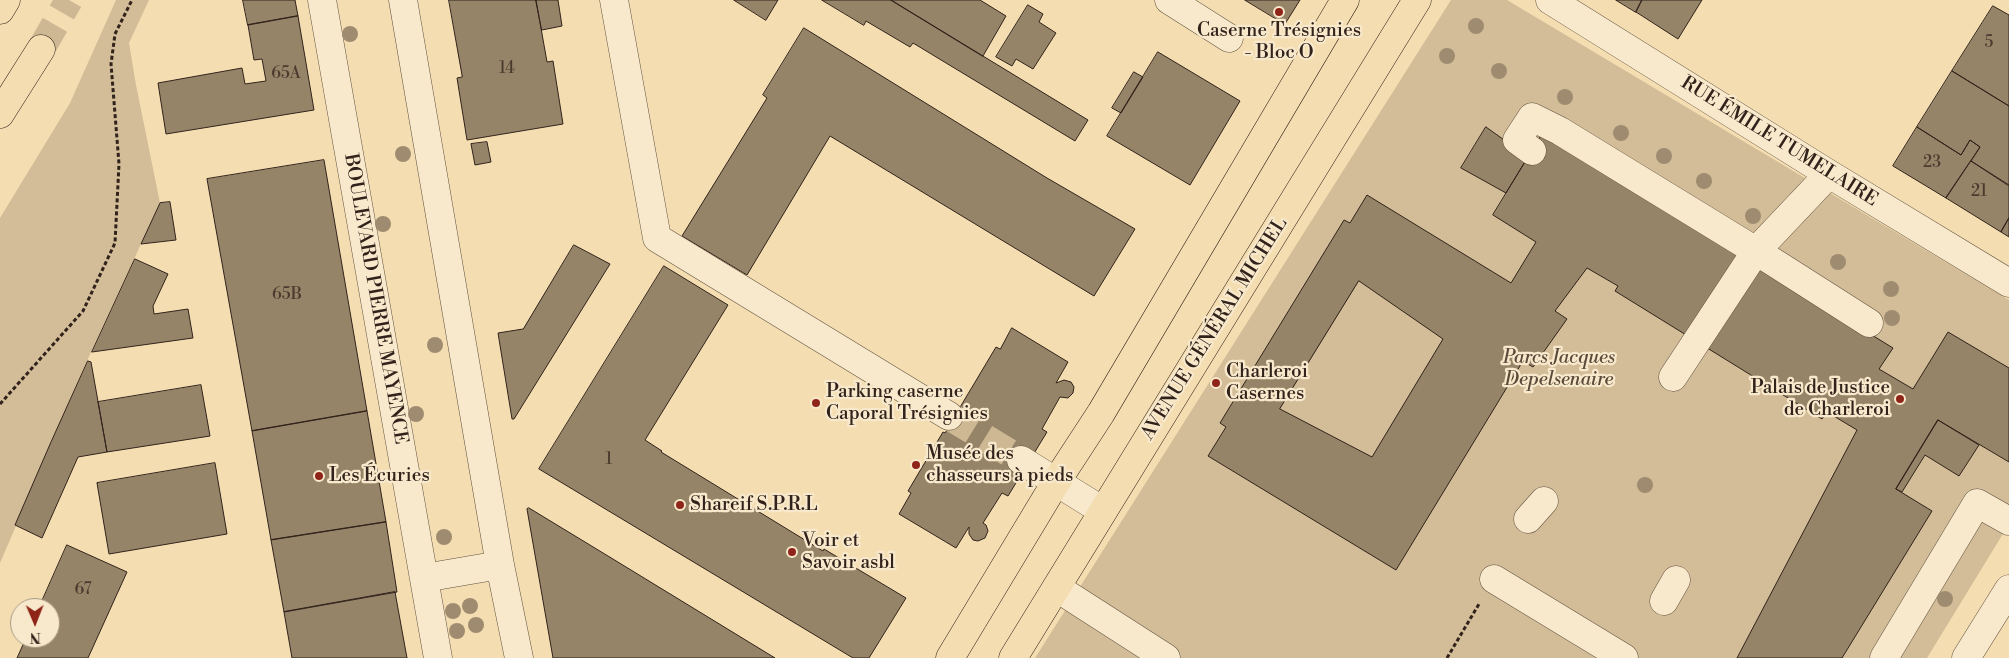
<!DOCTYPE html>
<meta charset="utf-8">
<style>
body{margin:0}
#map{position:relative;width:2009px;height:658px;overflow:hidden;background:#f4ddb1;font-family:"Libre Bodoni",serif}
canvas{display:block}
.north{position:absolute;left:10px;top:598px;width:50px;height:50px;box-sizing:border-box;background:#f8e9cc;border:1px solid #a89a85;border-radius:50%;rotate:179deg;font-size:14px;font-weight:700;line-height:20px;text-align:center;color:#31231b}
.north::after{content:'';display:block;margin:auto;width:18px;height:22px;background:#8f2418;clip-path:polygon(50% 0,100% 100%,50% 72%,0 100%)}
</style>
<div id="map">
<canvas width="2009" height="658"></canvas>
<div class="north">N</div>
</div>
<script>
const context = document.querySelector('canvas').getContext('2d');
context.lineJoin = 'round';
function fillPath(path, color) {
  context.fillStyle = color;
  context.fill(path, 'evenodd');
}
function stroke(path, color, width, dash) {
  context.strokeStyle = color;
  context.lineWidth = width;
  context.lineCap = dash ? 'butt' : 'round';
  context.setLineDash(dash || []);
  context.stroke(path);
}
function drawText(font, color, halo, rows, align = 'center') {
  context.font = font + ' "Libre Bodoni",serif';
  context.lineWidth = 4.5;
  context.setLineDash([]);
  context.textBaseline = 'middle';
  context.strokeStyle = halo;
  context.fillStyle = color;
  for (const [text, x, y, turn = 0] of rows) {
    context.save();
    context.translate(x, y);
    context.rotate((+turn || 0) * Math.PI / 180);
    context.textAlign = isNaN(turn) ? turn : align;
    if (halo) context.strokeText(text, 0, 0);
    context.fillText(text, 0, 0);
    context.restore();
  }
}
fillPath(new Path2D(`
 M116,0h33l-20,43 7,42 24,118 -69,149 -91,211v-345l70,-115z
 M1451,0h56l502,300v224l-82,134h-892z`), '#d3bd98');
const building = new Path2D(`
 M243,0h52l3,16 -50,9z
 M449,0h87l11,62 6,-1 10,63 -96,16 -10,-62 5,-1z
 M536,0h22l4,26 -20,4z
 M734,0h44l-12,20z
 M822,0h69l197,120 -13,21 -162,-98 -3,4 -44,-26 -2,4z
 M891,0h89l26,16 -23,40z
 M1245,0h55l-15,24z
 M1616,0h26l-6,12z
 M1642,0h60l-24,39 -42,-27z
 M1028,5l15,9 -4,8 17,11 -23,36 -17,-10 -4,7 -16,-9z
 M1993,6l16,9v91l-57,-35z
 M298,16l16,94 -148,24 -8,-51 84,-15 3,16 21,-3 -4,-22 -8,1 -6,-35z
 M804,28l243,150 88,51 -41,67 -264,-160 -83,139 -65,-39 85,-138 -4,-3z
 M1158,52l82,49 -50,84 -83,-49z
 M1952,71l57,35v79l-38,-24 9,-14 -10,-7 -9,15 -44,-28z
 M1134,72l9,5 -22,36 -9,-5z
 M1486,127l42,30 -22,36 -45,-25z
 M1917,127l44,28 9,-15 10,7 -34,51 -53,-32z
 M1543,133l350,215 -14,21 34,20 35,-57 61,36v94l-71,-42 -42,69 36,22 -90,147h-105l120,-228 -30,-18 -5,7 -207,-128 3,-5 -31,-18 -32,43 12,8 -34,48 -10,-6 -127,209 -188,-114 18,-29 -6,-4 124,-203 6,3 17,-28 144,88 25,-41 -43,-27zM1359,281l84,58 -71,118 -92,-48z
 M487,142l4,20 -16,3 -4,-21z
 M324,160l43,251 -115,20 -45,-252z
 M1971,161l38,25v32l-8,14 -55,-34z
 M170,202l6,38 -35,4 19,-41z
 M2009,218v19l-8,-5z
 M574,245l36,19 -96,155h-2l-14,-86 25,-4z
 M135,259l33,15 -15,32 1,8 34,-5 5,29 -101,14z
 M664,266l64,39 -83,135 17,11 -1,1 162,99 1,-2 82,49 -37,60h-16l-314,-189z
 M1012,328l56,34 -12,21 8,-3 7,2 3,5 -1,6 -5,5 -8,-1 -18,32 5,3 -39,64 -6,-3 -19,30 3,2 2,6 -3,7 -7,3 -5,-1 -4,-6v-7l-13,21 -57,-34 12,-21 -3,-2 35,-59 2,1 15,-23 -1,-1 37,-62 4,2z
 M88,361l3,1 16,90 -29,5 -36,81 -27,-13 36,-83z
 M201,385l9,51 -103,16 -9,-50z
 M367,411l19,111 -115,18 -19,-109z
 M1938,420l41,25 -20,31 -34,-21 -23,37 -6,-3z
 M215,463l12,71 -118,20 -12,-71z
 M529,508l79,48 167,102h-222l-26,-149z
 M386,522l11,70 -113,20 -13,-72z
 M67,545l60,27 -39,86h-71l9,-20h24v-30h-11z
 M395,592l12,66h-115l-8,-46z`);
fillPath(building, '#968469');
stroke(building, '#31231b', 1);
stroke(new Path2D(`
 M949,416l72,44`), '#cdb893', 28, [28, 14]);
stroke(new Path2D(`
 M41,49l28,-49`), '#cdb893', 28, [28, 14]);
const minor = new Path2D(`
 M322,0l116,658
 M403,0l97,565 19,93
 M614,0l43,238 292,178
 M1169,0l60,38
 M1550,0l279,174 180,109
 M1532,151l-15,-11 15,-23 28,14 196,120 73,-77
 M1673,377l83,-126 113,72
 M1021,460l82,51
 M1528,519l16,-18
 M424,578l76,-13
 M1494,579l130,79
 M1057,588l109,70
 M1664,601l12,-21
 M1884,658l93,-155 32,18
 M1966,658l43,-69`);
const major = new Path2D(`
 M950,658l106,-176 45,-69 244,-413
 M1013,658l404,-658`);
const highway = new Path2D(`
 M0,10l6,-10
 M0,114l41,-65`);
stroke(minor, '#625240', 29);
stroke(major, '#31231b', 29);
stroke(highway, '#31231b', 29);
stroke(new Path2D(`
 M0,404l83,-93 32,-68 4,-79 -8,-100 4,-30 17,-34
 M1447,658l32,-54`), '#31231b', 3, [4, 2.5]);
stroke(minor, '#f8e9cc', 28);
stroke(major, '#f4ddb1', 28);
stroke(highway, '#f4ddb1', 28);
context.fillStyle = '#9f8c70';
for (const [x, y] of [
 [1476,26],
 [350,34],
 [1447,56],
 [1499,71],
 [1565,97],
 [1621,133],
 [403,154],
 [1664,156],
 [1704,181],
 [1753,216],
 [383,224],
 [1838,262],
 [1891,289],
 [1892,318],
 [435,345],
 [416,414],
 [1645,485],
 [444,537],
 [1945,599],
 [470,606],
 [453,611],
 [476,625],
 [457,631]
]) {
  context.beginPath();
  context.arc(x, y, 8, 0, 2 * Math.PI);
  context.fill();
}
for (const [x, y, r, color] of [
 [1279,12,5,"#8f2418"],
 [1216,383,5,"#8f2418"],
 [1900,399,5,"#8f2418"],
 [816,403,5,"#8f2418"],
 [916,465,5,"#8f2418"],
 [319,476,5,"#8f2418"],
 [680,505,5,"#8f2418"],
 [792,552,5,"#8f2418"]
]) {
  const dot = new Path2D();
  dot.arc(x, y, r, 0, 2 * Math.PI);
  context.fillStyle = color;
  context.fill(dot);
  stroke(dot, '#f8e9cc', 2);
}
drawText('16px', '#4a3b2e', null, [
 ["5",1989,43],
 ["14",507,69],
 ["65A",286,74],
 ["23",1932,163],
 ["21",1979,192],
 ["65B",287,295],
 ["1",609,460],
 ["67",83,590]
]);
drawText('19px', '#31231b', '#f8e9cc', [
 ["Caserne Trésignies",1279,31,"center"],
 ["- Bloc O",1279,53,"center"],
 ["Charleroi",1226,372],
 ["Casernes",1226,394],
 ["Palais de Justice",1890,388,"right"],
 ["de Charleroi",1890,410,"right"],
 ["Parking caserne",826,392],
 ["Caporal Trésignies",826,414],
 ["Musée des",926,454],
 ["chasseurs à pieds",926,476],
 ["Les Écuries",329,476],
 ["Shareif S.P.R.L",690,505],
 ["Voir et",802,541],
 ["Savoir asbl",802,563]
], 'left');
drawText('19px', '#31231b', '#f8e9cc', [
 ["RUE ÉMILE TUMELAIRE",1779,142,32],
 ["BOULEVARD PIERRE MAYENCE",375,299,80],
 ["AVENUE GÉNÉRAL MICHEL",1215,329,-58]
]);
drawText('italic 19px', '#5a4a3a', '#f8e9cc', [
 ["Parcs Jacques",1559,358],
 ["Depelsenaire",1559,380]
]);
</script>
